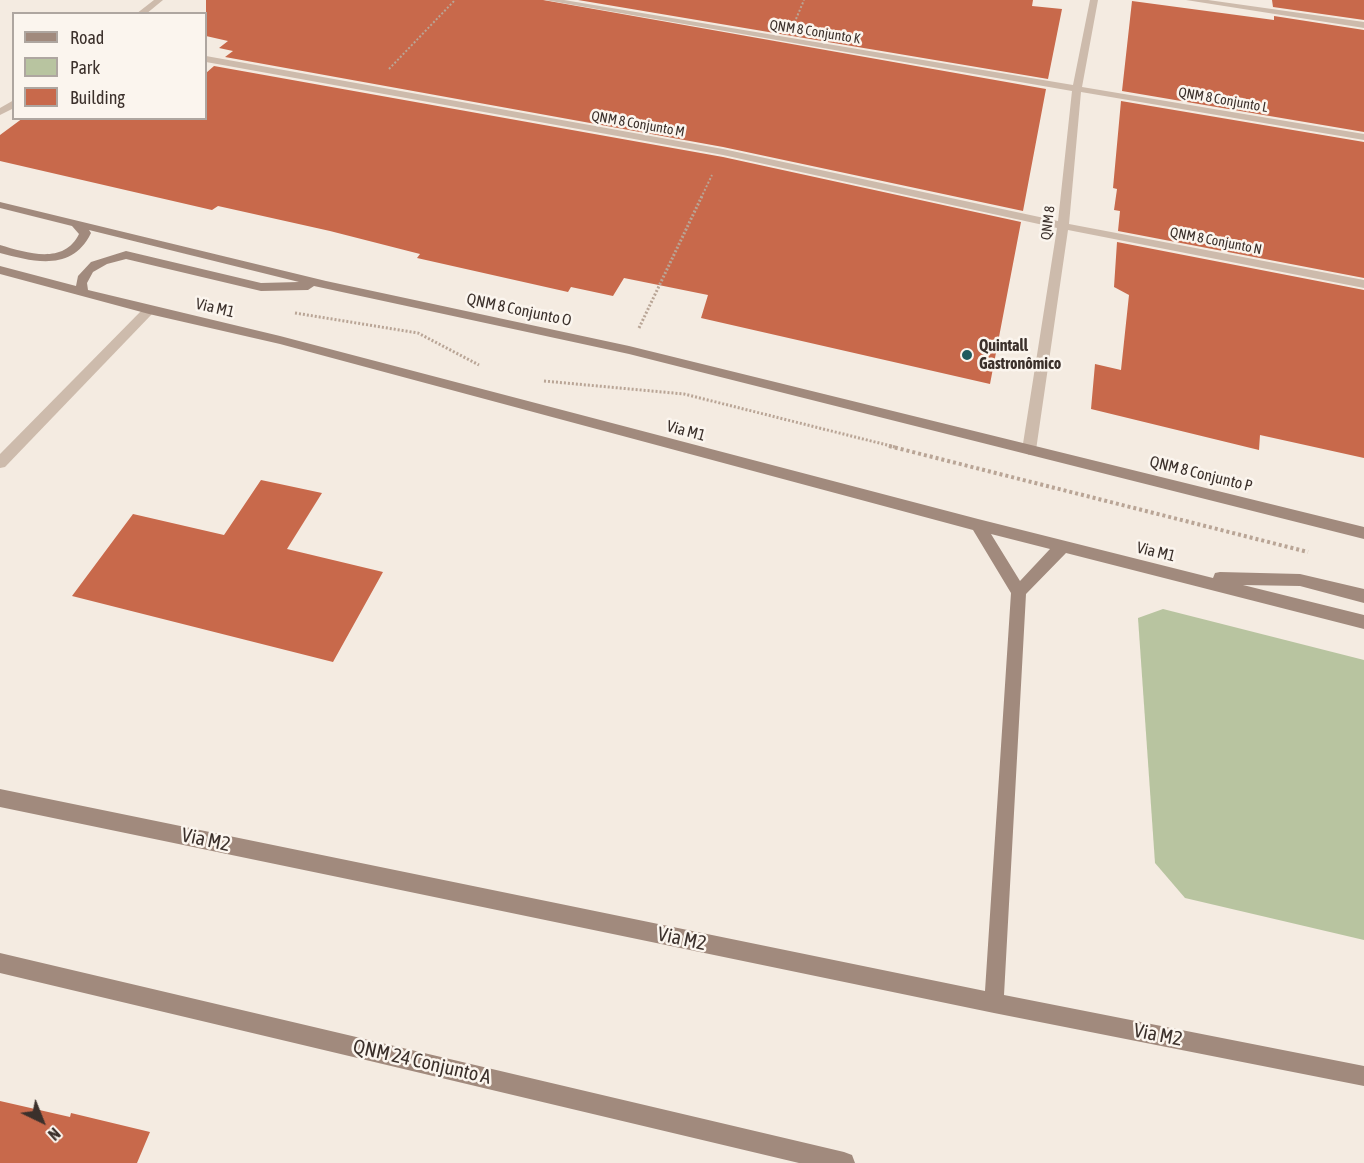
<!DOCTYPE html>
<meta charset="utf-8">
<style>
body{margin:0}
#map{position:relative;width:1364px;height:1163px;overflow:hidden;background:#f4ebe1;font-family:"Asap Condensed",sans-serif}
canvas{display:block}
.legend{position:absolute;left:12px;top:12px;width:195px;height:108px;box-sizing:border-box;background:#fbf5ee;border:2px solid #aea6a0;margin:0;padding:8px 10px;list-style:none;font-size:18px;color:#3b302b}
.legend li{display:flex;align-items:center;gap:12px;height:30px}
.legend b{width:30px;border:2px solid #aea6a0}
.north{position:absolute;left:12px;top:1091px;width:60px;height:60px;-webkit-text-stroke:4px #fbf5ee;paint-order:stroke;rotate:137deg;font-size:16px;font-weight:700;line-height:24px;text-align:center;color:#3b302b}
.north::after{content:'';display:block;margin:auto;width:21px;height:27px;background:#3b302b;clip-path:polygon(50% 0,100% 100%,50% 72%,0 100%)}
</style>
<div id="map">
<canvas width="1364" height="1163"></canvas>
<ul class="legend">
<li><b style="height:8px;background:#a18a7d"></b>Road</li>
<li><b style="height:16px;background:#b8c4a0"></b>Park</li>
<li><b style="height:16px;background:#c8694b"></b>Building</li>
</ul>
<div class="north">N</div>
</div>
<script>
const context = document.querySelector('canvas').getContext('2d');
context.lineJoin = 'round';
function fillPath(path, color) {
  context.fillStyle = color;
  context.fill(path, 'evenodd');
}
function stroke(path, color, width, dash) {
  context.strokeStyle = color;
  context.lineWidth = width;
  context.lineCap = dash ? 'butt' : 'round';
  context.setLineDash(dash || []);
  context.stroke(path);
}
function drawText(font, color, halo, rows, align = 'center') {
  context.font = font + ' "Asap Condensed",sans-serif';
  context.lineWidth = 5;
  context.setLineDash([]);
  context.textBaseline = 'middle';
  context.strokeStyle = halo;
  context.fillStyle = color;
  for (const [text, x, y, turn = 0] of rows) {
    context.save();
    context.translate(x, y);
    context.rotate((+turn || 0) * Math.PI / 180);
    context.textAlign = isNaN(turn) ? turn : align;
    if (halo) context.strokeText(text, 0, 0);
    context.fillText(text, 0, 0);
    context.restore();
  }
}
fillPath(new Path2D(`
 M1163,609l201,51v280l-179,-42 -30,-35 -17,-245z`), '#b8c4a0');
fillPath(new Path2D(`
 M206,0h337l503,89 -23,122 -300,-64 -498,-90 8,-6 -14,-3 9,-7 -22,-5z
 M578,0h455l-1,6 30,3 -14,70z
 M1272,0h92v20l-91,-13z
 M1132,1l142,19v-4l90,14v102l-242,-41z
 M214,66l509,91 298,65 -31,162 -289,-66 7,-23 -84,-17 -11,18 -42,-9 -3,5 -151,-34 3,-4 -90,-23 -112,-25 -6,4 -212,-49v-26l23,-17h183v-45z
 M1121,101l243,41v136l-246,-47 2,-20 -6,-1 3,-21 -4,-1z
 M1117,242l247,48v168l-104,-23 -1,15 -168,-41 4,-45 26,6 8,-75 -15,-8z
 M261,480l61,13 -35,56 96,23 -50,90 -261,-66 61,-82 91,21z
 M0,1101l70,16 1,-4 79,19 -13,31h-137z`), '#c8694b');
stroke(new Path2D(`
 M796,19l8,-19
 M389,69l66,-69
 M701,198l11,-23`), '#b9a596', 2, [2, 2]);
stroke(new Path2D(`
 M295,313l123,20 61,32
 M639,328l63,-132
 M544,381l140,13 211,53`), '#b9a596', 3, [2, 2]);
stroke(new Path2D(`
 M889,446l419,106`), '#b9a596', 4, [3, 3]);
fillPath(new Path2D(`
 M149,306l6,4 -2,3 -148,154 -5,1v-14l145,-147z`), '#cdbbac');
fillPath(new Path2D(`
 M154,0h9l-17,14h-10z
 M545,0h19l509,85 17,-85h8l-16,87 282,47v6l-283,-48 -12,132 295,56v8l-296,-58 -32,220 -7,5 -7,-5 35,-222 -334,-73 -517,-93v-6l517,93 335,72 14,-130z
 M1186,0h22l156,22v6z
 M14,100v8l-14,7v-7z`), '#cdbbac');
fillPath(new Path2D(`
 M0,202l326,79 303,65 735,181v12l-735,-185 -315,-68 -6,4 -47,1 -135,-32 -19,5 -14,8 -6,11 1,7 192,46 698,183 235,59 2,-5 5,-1 80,2 64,15v14l-64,-17 -57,-1 121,30v14l-298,-76 -40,41 -22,401 360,71v20l-370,-73 -994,-206v-18l985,202 26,-398 -38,-63 -693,-186 -131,-30 -149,-40v-8l76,20 2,-10 13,-14 35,-11 135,32 38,-1 -210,-52 2,3c-19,39 -57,29 -91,20v-8c27,8 64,20 79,-11l-7,-8 -72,-18zM991,534l59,15 -30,32z
 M0,953l844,199 8,3 3,8h-56l-799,-190z`), '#a18a7d');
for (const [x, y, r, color] of [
 [967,355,6,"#1f5a5e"]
]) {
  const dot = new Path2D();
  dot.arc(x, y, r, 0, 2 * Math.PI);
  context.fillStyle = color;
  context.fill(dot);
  stroke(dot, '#fbf5ee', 2);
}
drawText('14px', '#3b302b', '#fbf5ee', [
 ["QNM 8 Conjunto K",815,32,9],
 ["QNM 8 Conjunto L",1223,100,10],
 ["QNM 8 Conjunto M",638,124,10],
 ["QNM 8",1048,223,-83],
 ["QNM 8 Conjunto N",1216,241,11]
]);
drawText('16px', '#3b302b', '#fbf5ee', [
 ["Via M1",215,308,13],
 ["QNM 8 Conjunto O",519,310,12],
 ["Via M1",686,431,15],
 ["QNM 8 Conjunto P",1201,474,14],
 ["Via M1",1156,552,14]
]);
drawText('bold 16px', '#3b302b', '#fbf5ee', [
 ["Quintall",979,346],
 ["Gastronômico",979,364]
], 'left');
drawText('20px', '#3b302b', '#fbf5ee', [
 ["Via M2",206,840,12],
 ["Via M2",682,939,12],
 ["Via M2",1158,1035,11],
 ["QNM 24 Conjunto A",422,1062,13]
]);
</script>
